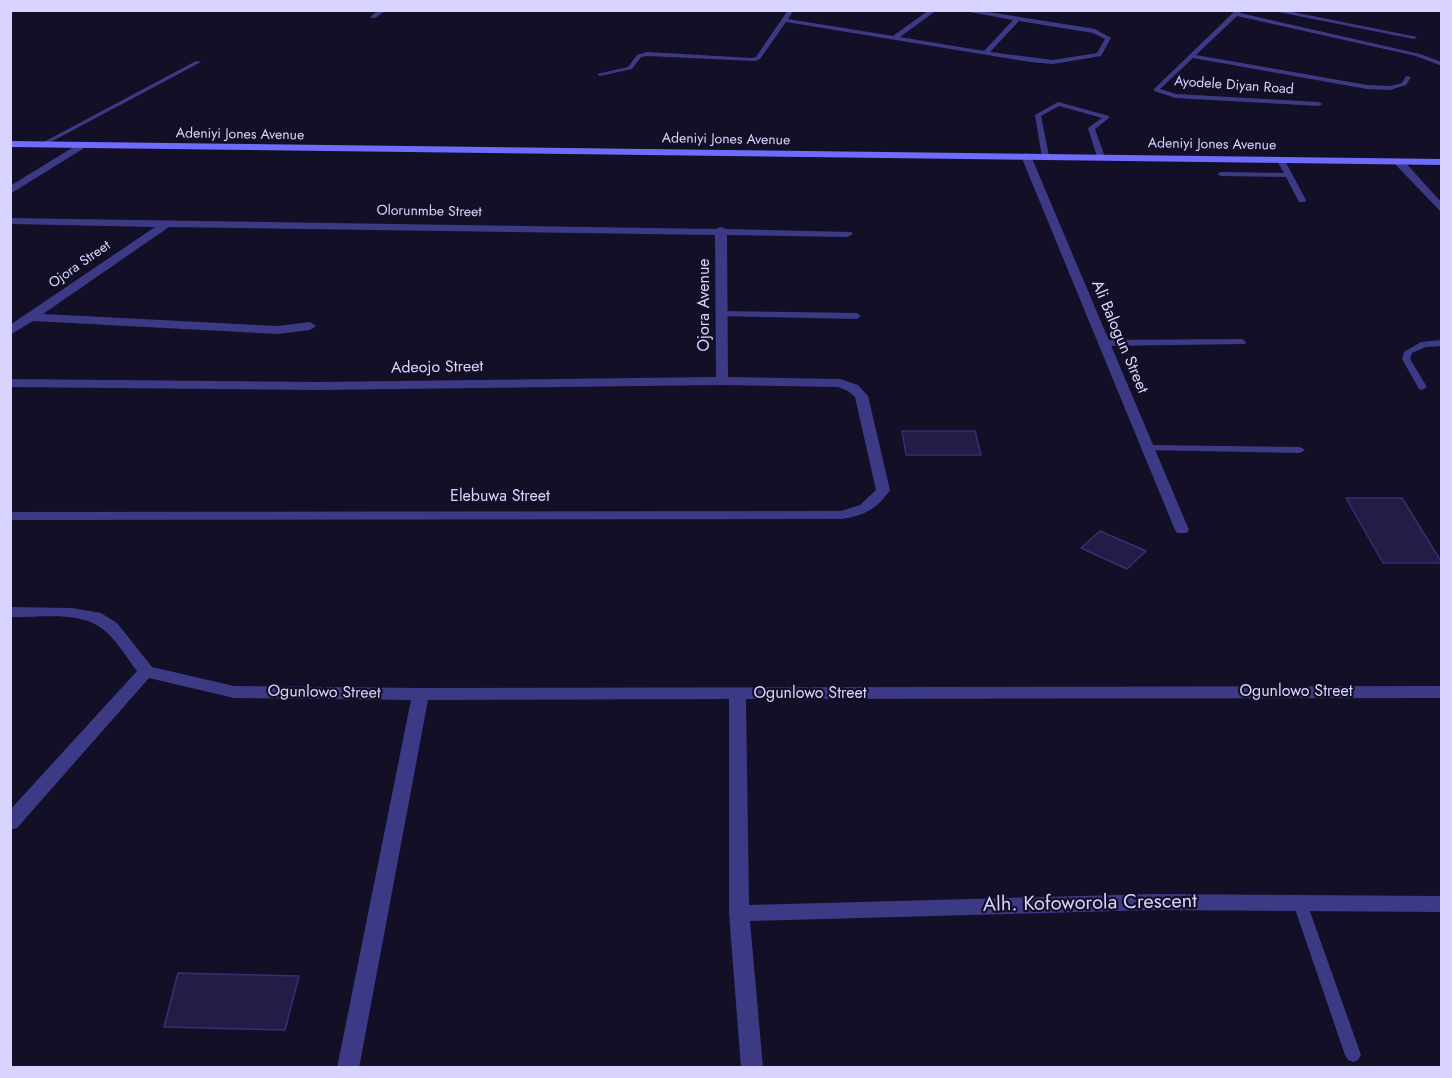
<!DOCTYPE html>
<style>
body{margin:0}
#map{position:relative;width:1452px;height:1078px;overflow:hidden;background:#130f26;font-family:Jost,sans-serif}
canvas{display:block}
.frame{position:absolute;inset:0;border:12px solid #d9d4ff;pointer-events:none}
</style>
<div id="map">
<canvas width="1452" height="1078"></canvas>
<div class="frame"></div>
</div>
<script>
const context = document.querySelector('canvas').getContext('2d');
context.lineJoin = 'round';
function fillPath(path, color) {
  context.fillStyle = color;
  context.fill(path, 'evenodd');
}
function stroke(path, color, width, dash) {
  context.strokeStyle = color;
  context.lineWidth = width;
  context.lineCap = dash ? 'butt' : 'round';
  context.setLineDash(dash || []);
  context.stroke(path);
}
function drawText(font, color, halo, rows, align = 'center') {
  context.font = font + ' Jost,sans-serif';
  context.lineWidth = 4.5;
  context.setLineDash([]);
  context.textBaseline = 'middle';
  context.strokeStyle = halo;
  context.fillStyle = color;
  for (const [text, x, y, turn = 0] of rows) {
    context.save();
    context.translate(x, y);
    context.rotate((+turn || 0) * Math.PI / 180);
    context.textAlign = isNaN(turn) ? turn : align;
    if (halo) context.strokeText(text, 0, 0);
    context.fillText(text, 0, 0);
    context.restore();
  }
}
const building = new Path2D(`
 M902,431h73l6,24h-75z
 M1346,498h56l40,65h-59z
 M1100,531l46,20 -19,18 -46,-21z
 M178,973l121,3 -14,54 -121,-3z`);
fillPath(building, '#241b47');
stroke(building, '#3b2d73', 1.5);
fillPath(new Path2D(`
 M10,10h8l-8,4z
 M379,10h8l-12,8h-4v-2z
 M788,10h6l-6,9 105,17 36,-26h8l-37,27 84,14 29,-31 -54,-10h17l119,19 16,9 -10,18 -48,8 -23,-2 -244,-40 -26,37 -5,2 -108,-5 -6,1 -9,12 -32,7 -3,-2 31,-7 9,-12 10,-3 105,6 4,-1zM1019,21l74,12 12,6 -8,14 -44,7 -63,-8z
 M1236,10h7l-3,3 180,41 22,8v4l-26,-10 -179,-40 -41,39 171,30 23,1 12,-3 4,-7 5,1 -5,8 -16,5 -23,-1 -174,-31 -33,31 16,5 143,8 3,2 -3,2 -143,-8 -22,-7v-2z
 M1268,10h15l134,27 -3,2z
 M196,61l5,1 -156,83 -5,-1z
 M1058,102l51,14v2l-14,11 10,28 -1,2 -7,-2 -9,-29 14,-10 -43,-12 -18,10 8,40 -7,2 -7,-43z
 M1277,157l7,2 22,41 -1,2h-6l-13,-25 -65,-1 -4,-2 4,-2 63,1 -8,-14z
 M721,311l136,2 4,3 -4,3 -139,-3v-4z
 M1242,339l4,3 -1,2 -141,2 -4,-3 4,-3z
 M1442,340v6l-16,1 -14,6 -2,6 17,28 -5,3 -3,-1 -17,-30 2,-7 17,-10z
 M1148,445l152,2 5,3 -5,3 -155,-3 -2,-2 2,-2z
 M1300,898l5,1 2,4 54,152 -3,5 -5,2 -5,-2 -3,-5 -52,-152 2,-4z`), '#3d3a85');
fillPath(new Path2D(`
 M80,143l9,2 -79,49v-8z
 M1026,153l5,3 158,374 -2,3h-10l-2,-3 -154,-374z
 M1394,159h8l40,44v10l-48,-50z
 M10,218l706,11 5,-2 5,2 125,3 2,2 -6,3 -120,-2 1,142 112,2 18,6 10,11 22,94c-13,19 -26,26 -49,29l-831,1v-8l831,-1 19,-6 16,-15 -21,-93 -7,-6 -10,-4 -116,-2 -404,5 -308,-3v-8l308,3 398,-5 -1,-142 -546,-8 -126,87 235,12 32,-4 6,4 -6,4 -32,4 -245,-13 -23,14v-10l145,-98 -145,-3z
 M10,607l62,1 29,5 16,10 35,44 82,19 187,2 1021,-2v12l-696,1 3,206 405,-11 288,2v16l-288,-2 -404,11 13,147h-22l-12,-155v-214l-301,1 -69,368h-22l74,-368 -177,-2 -85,-20 -132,150 -7,2v-20l127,-139c-10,-13 -20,-30 -32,-40 -23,-21 -66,-13 -95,-14z`), '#3d3a85');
fillPath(new Path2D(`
 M10,141l1432,18v6l-1432,-18z`), '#6f6bff');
drawText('14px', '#d9d4ff', '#130f26', [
 ["Ayodele Diyan Road",1234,86,4],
 ["Adeniyi Jones Avenue",240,135,1],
 ["Adeniyi Jones Avenue",726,140,1],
 ["Adeniyi Jones Avenue",1212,145,1],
 ["Olorunmbe Street",429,212,1],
 ["Ojora Street",80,265,-35]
]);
drawText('16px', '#d9d4ff', '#130f26', [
 ["Ojora Avenue",705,305,-90],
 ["Ali Balogun Street",1119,337,67],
 ["Adeojo Street",437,368,-1],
 ["Elebuwa Street",500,497],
 ["Ogunlowo Street",1296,692],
 ["Ogunlowo Street",324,693,1],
 ["Ogunlowo Street",810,694]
]);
drawText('20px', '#d9d4ff', '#130f26', [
 ["Alh. Kofoworola Crescent",1090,904,-1]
]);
</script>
